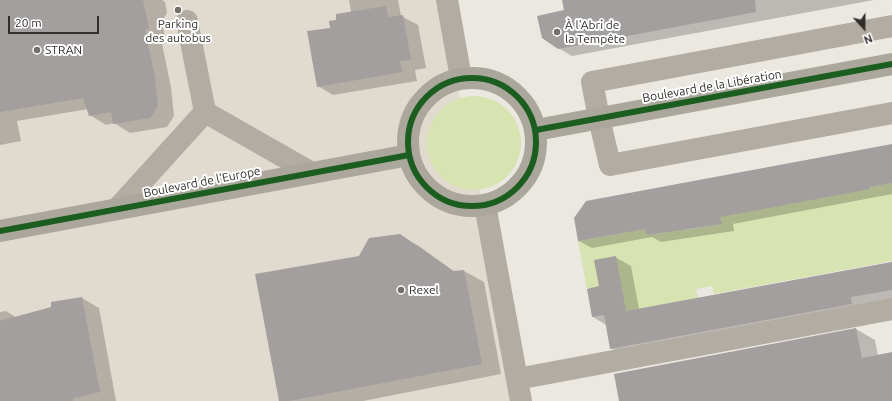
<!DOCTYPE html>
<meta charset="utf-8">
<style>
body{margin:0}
#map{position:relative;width:892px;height:401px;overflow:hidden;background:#ebe8e2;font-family:Ubuntu,sans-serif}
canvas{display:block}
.north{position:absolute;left:844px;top:8px;width:40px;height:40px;-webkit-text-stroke:3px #fff;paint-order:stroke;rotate:159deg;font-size:11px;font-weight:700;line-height:16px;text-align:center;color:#312f2b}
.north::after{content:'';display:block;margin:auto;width:14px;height:18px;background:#312f2b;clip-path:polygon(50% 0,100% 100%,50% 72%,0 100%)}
.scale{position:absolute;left:8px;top:16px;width:91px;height:18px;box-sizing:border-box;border:2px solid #312f2b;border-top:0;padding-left:5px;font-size:12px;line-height:14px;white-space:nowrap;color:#312f2b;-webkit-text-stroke:3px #fff;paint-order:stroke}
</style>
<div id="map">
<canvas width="892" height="401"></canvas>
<div class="north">N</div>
<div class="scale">20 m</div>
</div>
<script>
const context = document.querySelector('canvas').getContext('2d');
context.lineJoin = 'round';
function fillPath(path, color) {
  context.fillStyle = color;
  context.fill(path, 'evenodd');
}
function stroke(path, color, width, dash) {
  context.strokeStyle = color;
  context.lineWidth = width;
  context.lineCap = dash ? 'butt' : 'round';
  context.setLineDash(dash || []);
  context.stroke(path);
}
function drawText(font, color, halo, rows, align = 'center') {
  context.font = font + ' Ubuntu,sans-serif';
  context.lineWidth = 4;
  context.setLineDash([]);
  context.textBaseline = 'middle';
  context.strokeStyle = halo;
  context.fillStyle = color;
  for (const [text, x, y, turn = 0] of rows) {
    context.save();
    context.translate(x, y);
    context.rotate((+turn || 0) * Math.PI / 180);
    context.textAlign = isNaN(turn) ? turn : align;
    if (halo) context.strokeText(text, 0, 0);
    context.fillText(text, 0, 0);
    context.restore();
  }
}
fillPath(new Path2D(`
 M0,0h439l85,401h-524z`), '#e1dace');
fillPath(new Path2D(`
 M427 143a47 47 0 1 1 94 0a47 47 0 1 1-94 0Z
 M892,183v78l-178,33 -2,-8 -16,3 2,9 -72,13 -6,-29 -33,7 -9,-48 67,-12 2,6 16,-2 20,-18 3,15 35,-6 -1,-11 34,-3 115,-21v-2z`), '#d7e3b0');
fillPath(new Path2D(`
 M0,0h162l3,2 2,11 -5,8 3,17 -4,1 10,48 3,29 -7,11 -37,6 -16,-10 -8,2 -16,-10 -2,-6 -71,12 4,20 -21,4z
 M349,0h49l3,16 17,9 8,43 -11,2 2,11 -84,14 -15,-9 13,-58 20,-16z
 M563,0h311l-302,56 -14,-8 8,-37z
 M892,145v49l-159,30 1,7 -73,11 -9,-5 -60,11 -13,-7 -4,-23z
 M399,235l20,11 36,26 9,-1 20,11 17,92 -138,27h-83l79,-144z
 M615,257l16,9 8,43 253,-47v39l-266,56 -15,-9 -5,-23 -13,-8 -5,-28 12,-2z
 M82,298l17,10 17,93h-116v-89l6,-1 11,7z
 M856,329l19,11 3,16 14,-3v48h-272l-4,-27z`), '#0003');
fillPath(new Path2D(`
 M0,0h143l6,29 -4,1 10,47 3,29 -8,12 -37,6 -2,-12 -22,4 -6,-18 -83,14z
 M562,0h193l1,12 -198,37 -16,-11 -5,-22 27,-6z
 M386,6l2,11 15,-2 8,45 -11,1 2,11 -85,15 -10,-56 23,-3 -1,-7 7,-1v-6z
 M892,144v39l-23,4 1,2 -150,28 2,7 -75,11 -2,-6 -67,12 -4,-23 12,-17z
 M400,234l53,37 11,-1 18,94 -193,37h-10l-24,-127 104,-18 10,-18z
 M616,256l10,55 266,-49v28l-41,7 1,7 -242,45 -6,-34 -12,2 -5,-28 12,-3 -5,-26z
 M82,297l18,95 -26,6 -1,3h-73v-80l51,-14v-5z
 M856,328l6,30 30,-6v49h-273l-5,-27z`), '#a29f9e');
stroke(new Path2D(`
 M447,0l14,78
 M187,21l18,91
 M892,26l-300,56 7,36 11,47 282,-52
 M485,205l36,196
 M117,209l88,-97 107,61
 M517,379l375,-70`), '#b2aca2', 22);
stroke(new Path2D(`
 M408 142a64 64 0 1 1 128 0a64 64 0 1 1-128 0Z
 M536,130l356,-66
 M0,231l409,-76`), '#aba79c', 22);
stroke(new Path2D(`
 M408 142a64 64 0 1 1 128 0a64 64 0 1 1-128 0Z
 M536,130l356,-66
 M0,231l409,-76`), '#1b5e20', 6);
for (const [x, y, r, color] of [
 [178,10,4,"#72706b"],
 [557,32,4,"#72706b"],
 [37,50,4,"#72706b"],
 [401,290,4,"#72706b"]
]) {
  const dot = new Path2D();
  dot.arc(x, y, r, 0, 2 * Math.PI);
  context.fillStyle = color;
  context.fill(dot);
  stroke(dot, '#fff', 1.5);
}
drawText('12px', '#312f2b', '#fff', [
 ["Parking",178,24,"center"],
 ["des autobus",178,38,"center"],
 ["À l'Abri de",565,25],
 ["la Tempête",565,39],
 ["STRAN",45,50],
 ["Rexel",409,290]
], 'left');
drawText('12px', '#312f2b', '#fff', [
 ["Boulevard de la Libération",712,86,-10],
 ["Boulevard de l'Europe",202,182,-11]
]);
</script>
